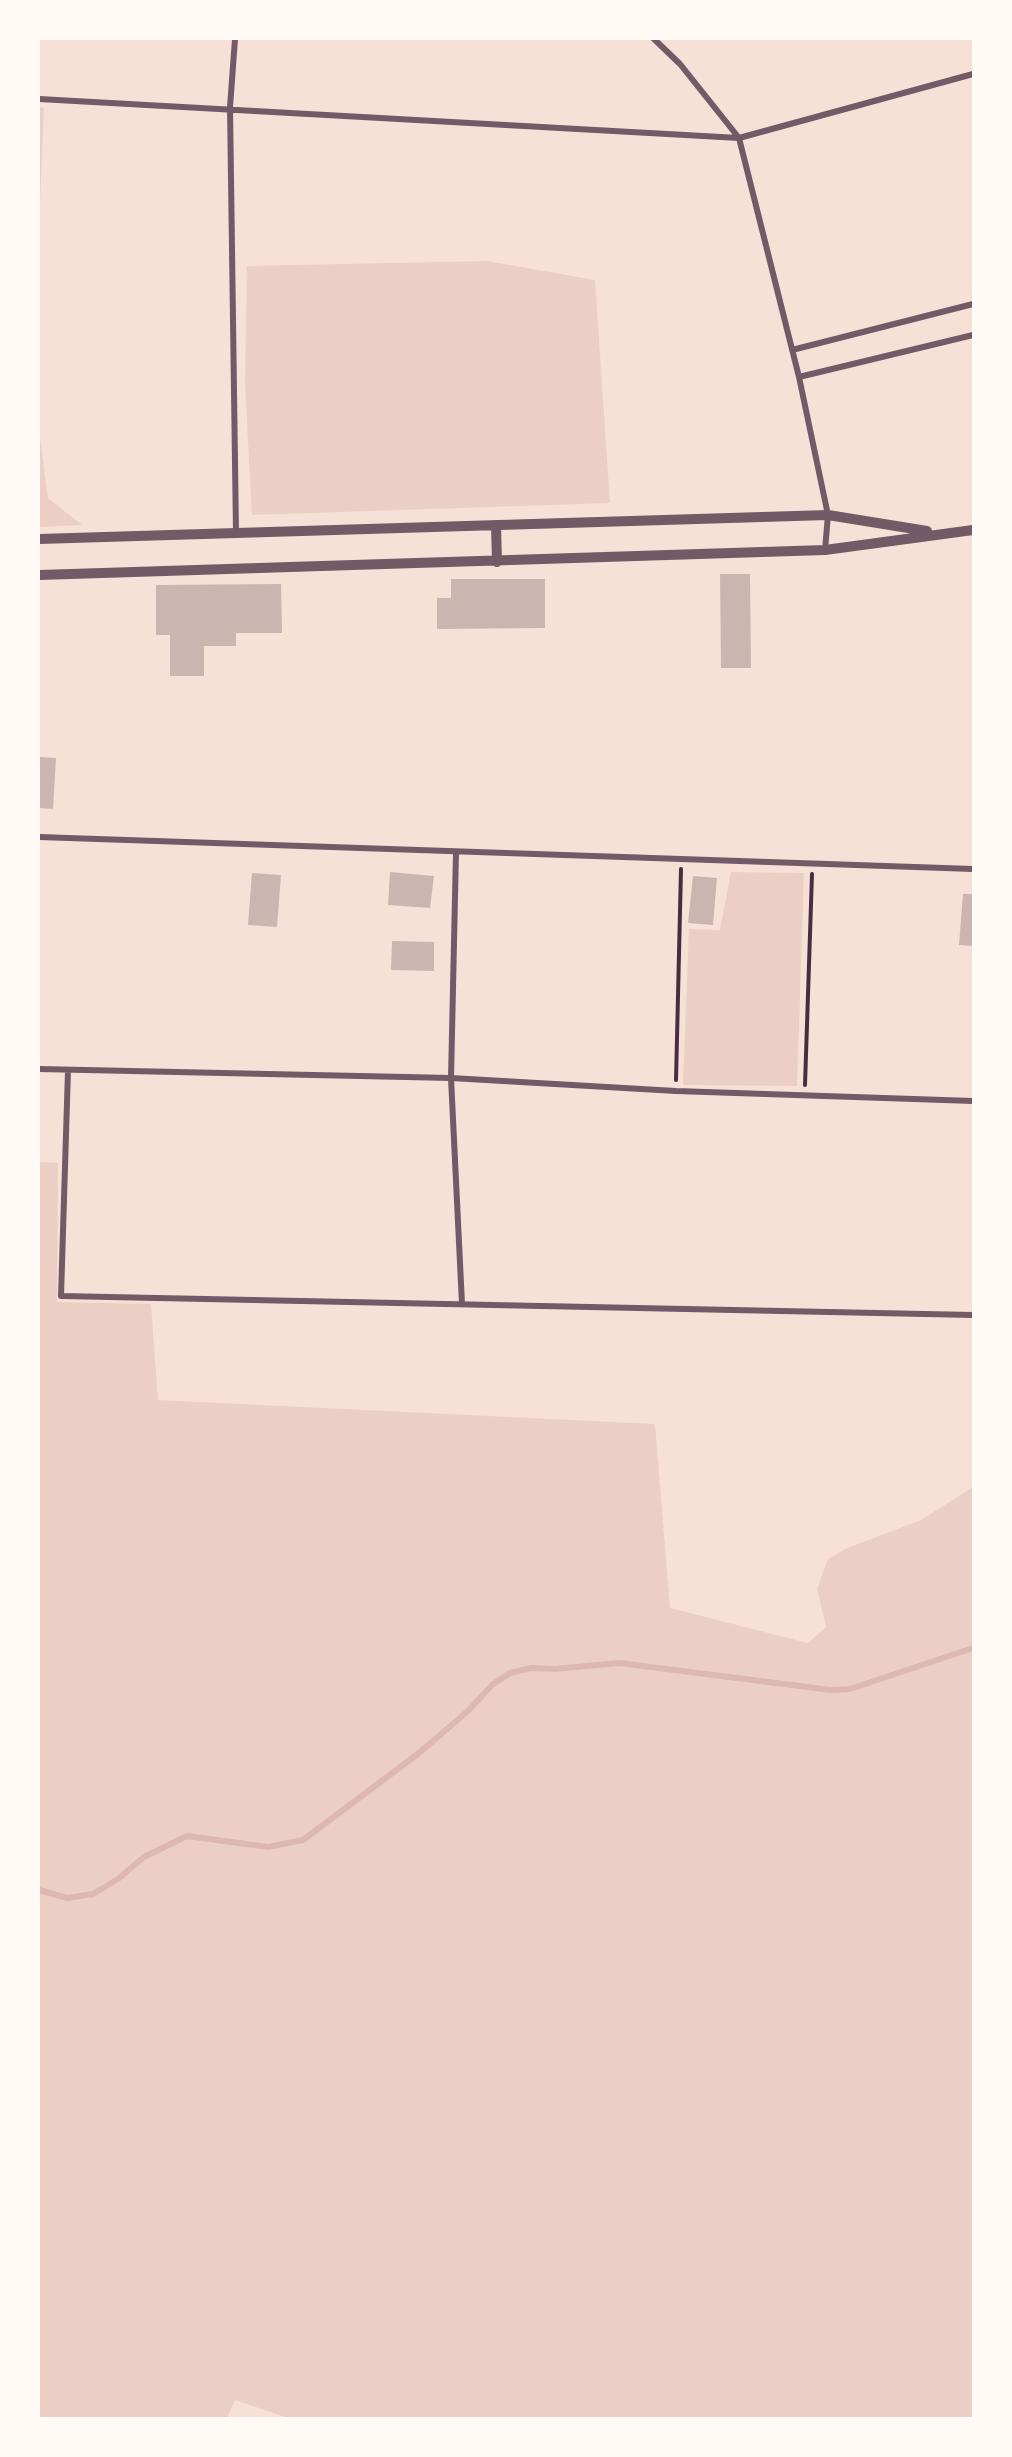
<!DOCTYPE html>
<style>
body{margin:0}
#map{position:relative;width:1012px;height:2457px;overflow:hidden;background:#f7e1d7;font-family:"IBM Plex Sans",sans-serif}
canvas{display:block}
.frame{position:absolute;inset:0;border:40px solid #fffaf5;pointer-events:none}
</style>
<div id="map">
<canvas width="1012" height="2457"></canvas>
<div class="frame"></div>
</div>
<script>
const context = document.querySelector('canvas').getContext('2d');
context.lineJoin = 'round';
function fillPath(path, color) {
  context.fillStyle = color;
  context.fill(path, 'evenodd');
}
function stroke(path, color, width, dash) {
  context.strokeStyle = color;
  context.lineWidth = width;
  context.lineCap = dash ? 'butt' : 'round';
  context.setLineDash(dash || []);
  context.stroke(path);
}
fillPath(new Path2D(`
 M39,107l5,1 -5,118z
 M487,261l108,19 15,223 -358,12 -7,-130 2,-119z
 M39,429l9,69 34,27 -43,2z
 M731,872l73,1 -7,213 -114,-1 6,-156 31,1z
 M39,1162l19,1 -1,139 94,2 7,96 497,24 15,184 138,35 18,-16 -9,-38 11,-30 17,-10 76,-29 52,-33v931h-685l-53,-18 -8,18h-188z`), '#ebcfc5');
stroke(new Path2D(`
 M39,1890l28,8 26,-4 25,-15 26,-22 43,-21 81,11 35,-7 116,-87 49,-42 24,-26 18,-12 21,-5 24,1 64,-6 212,27 19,-1 123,-41`), '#dcb8b0', 6);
fillPath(new Path2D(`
 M720,574h30l1,94h-30z
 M451,579h94v49l-108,1v-31h14z
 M281,584l1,49h-46v13h-32v30h-34v-41h-14v-50z
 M39,757l17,1 -3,51 -14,-1z
 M390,872l44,4 -4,32 -42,-3z
 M252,873l29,2 -4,52 -29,-2z
 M693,876l24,2 -4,47 -25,-2z
 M963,894h10v52l-14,-1z
 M392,941l42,1v29l-43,-1z`), '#ccb4b1');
stroke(new Path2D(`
 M676,1080l5,-211
 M805,1085l7,-211`), '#4a2c40', 4);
stroke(new Path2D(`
 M235,39l-5,68 6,426
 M654,39l26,25 59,74 60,239 29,138 -3,35
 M39,99l700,39 234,-64
 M792,350l181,-46
 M799,377l174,-42
 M39,837l934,32
 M456,852l-5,226 11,226
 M39,1069l412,9 225,13 297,10
 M68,1070l-7,226 912,19`), '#755966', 6);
stroke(new Path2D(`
 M496,525l1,37
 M39,539l789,-24 99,16
 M39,575l786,-25 148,-20`), '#755966', 10);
</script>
